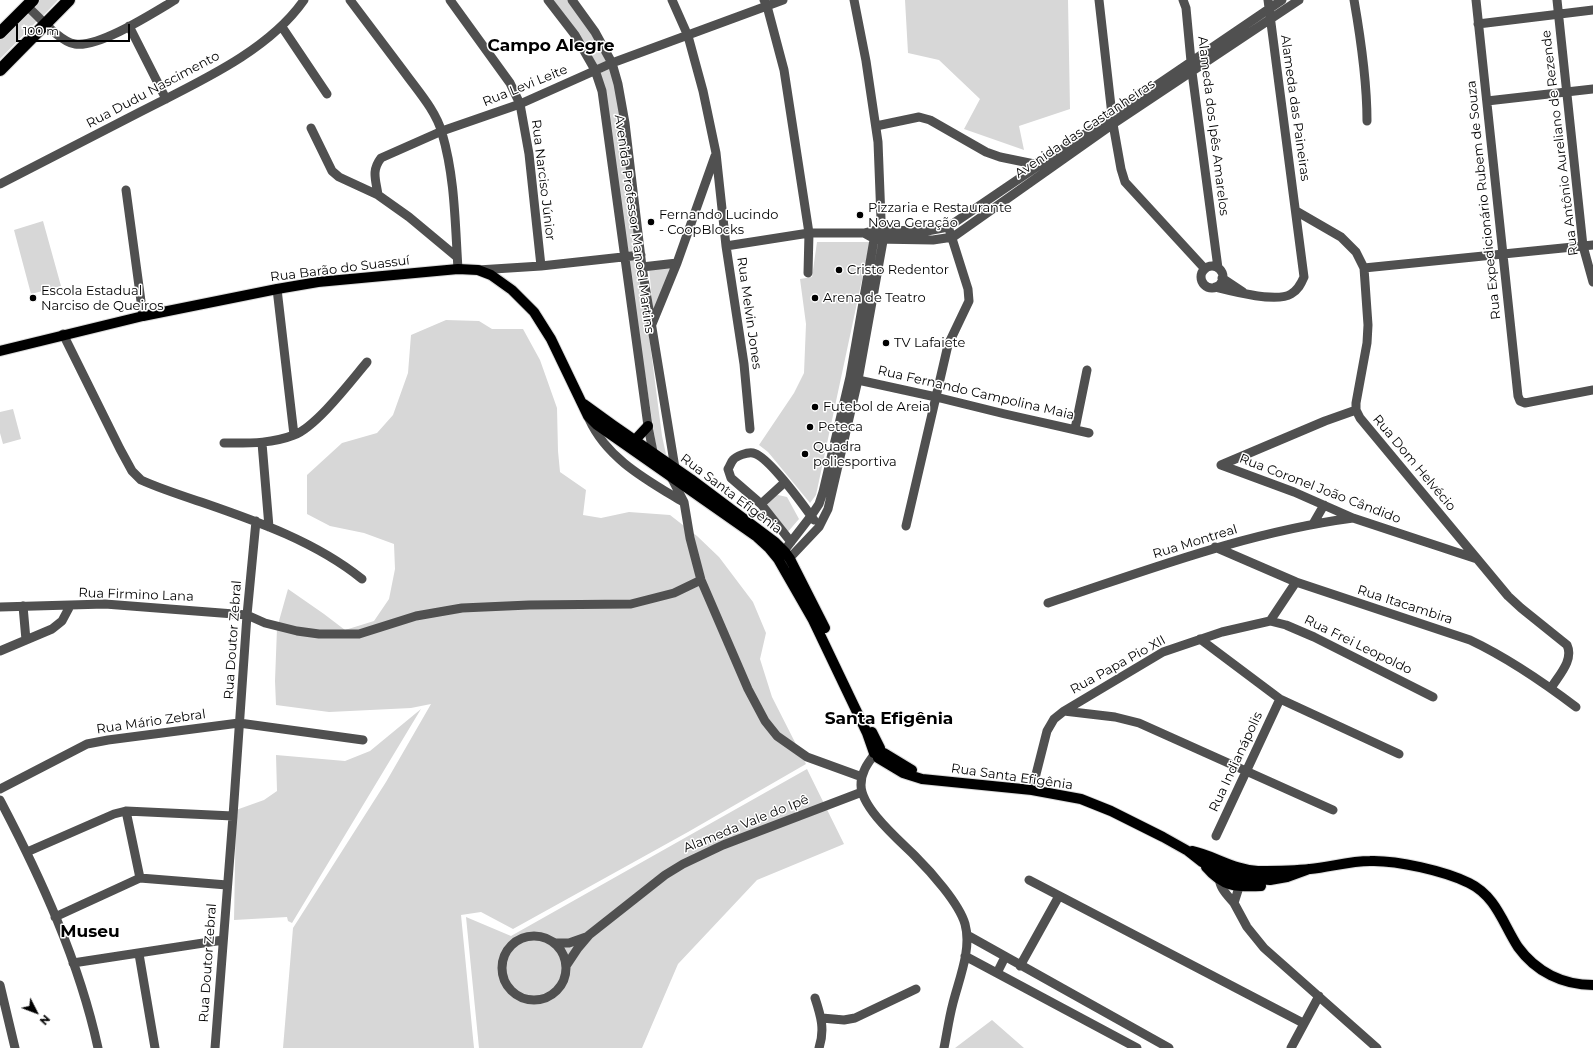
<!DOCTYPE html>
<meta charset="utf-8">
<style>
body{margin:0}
#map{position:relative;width:1593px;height:1048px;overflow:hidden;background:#fff;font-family:Montserrat,sans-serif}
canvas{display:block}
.north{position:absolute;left:16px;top:992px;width:40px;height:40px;-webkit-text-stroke:3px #fff;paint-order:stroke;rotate:132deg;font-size:11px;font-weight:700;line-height:16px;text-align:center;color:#000}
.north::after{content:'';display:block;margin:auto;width:14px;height:18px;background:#000;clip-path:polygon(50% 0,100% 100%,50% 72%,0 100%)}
.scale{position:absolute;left:16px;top:24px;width:114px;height:18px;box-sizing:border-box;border:2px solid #000;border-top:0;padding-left:5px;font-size:12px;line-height:14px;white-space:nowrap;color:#000;-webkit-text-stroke:3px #fff;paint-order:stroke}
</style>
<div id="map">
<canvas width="1593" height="1048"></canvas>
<div class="north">N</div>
<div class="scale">100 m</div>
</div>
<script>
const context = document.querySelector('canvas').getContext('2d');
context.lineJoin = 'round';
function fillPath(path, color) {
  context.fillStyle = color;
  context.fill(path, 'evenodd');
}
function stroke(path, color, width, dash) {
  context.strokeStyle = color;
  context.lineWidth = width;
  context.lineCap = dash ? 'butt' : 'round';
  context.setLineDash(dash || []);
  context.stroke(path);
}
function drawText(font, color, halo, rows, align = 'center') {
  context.font = font + ' Montserrat,sans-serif';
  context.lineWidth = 3;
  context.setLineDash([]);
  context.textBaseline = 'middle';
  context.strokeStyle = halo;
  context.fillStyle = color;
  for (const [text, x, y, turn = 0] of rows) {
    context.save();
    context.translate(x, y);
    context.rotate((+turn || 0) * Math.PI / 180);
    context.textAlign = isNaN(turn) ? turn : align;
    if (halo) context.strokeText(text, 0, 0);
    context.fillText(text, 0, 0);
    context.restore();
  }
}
fillPath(new Path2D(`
 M38,0h20l-17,18 -10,-10z
 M553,0h16l21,30 17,33 -12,4z
 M905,0h163l2,109 -51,17 5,24 -60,-21 16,-30 -41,-39 -31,-7z
 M27,11l10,10 -37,38v-20z
 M610,69l10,36 21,149 -12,1 -32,-181z
 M43,221l18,65 -30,8 -17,-64z
 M817,242h53l-54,253 -6,8 -42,-51 -9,-7 35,-52 10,-20 2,-49 -6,-45 12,-2z
 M639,258l23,178 5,23 -10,-7 -30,-193z
 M649,267l22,1 -18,44z
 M446,320l33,1 13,8h31l17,31 17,48 1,43 2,21 26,18 -3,25 18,3 28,-6 41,3 27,21 22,21 34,45 13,31 -6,26 12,38 34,67 -118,68 -175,97 -32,-17 -20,3 13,133h-191l10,-120 93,-146 45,-78 -20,4 -82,4 -53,-7 -1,-24 2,-53 11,-39 36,25 21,16 29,-9 15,-22 6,-30 -1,-25 -30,-11 -34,-7 -23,-12v-39l35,-32 35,-10 16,-18 15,-42 3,-38z
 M13,409l8,30 -18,5 -3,-11v-21z
 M778,495l9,2 12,22 -13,15 -19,-29 6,-9z
 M421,709l-129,214 -4,-2 -1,-4 -53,3 2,-110 28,-10 13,-9 -1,-36 69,6 25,-10z
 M807,769l37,75 -87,36 -79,84 -36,84h-163l-13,-131 45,19z
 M992,1020l32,28h-69z`), '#d7d7d7');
const major = new Path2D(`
 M0,351l143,-35 134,-27 41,-7 140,-13 20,1 13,5 21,15 22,22 17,27 37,77 9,9 160,112 12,11 9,11 35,61 54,113 7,20
 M584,404l29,21 78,54 84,63 10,10 5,7 35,69
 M635,440l13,-14
 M872,732l8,16
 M884,753l28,17
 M878,758l25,15 19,6 110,11 49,9 30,12 52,26 25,14 14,11 10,5 30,11 28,2 17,-3 22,-8
 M1192,851c23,5 42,19 66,20 17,0 35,0 52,-2 20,-2 40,-8 60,-8 26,-1 75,10 99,22 27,13 34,41 49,64 18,25 45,38 75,38
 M1206,867c17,20 30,20 55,19`);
const highway = new Path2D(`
 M0,33l33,-33
 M0,70l69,-70`);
stroke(major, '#dbdbdb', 12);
stroke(highway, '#dbdbdb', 14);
stroke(new Path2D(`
 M350,0c18,24 37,49 55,73 13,18 31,38 37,60 13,44 13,90 16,136
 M450,0l60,83 10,21 9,50 12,112
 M548,0l27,35 20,35 7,21 46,335 6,31
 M572,0l23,32 17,31 6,21 7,39 17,144 33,201
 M672,0l16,36 15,55 13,62 10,93 18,118 6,65
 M764,0l3,6 17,64 25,163 -1,40
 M1099,0l14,124 8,45 4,13 80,87
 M1183,0l3,8 6,64 26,196
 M1354,0c7,40 13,81 13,121
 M1476,0l42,396 2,5 5,2 68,-13
 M1557,0l26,246 10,36
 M27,6c11,10 33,36 48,38 24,4 78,-31 100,-44
 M1478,24l115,-14
 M129,26l37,73
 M282,27l45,67
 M1487,101l106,-12
 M876,126l43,-9 11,3 56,32 14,5 39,8
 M311,128l21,43 7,6 39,18 31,22 48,40
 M0,184c47,-24 94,-48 140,-72 56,-29 128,-60 164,-112
 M126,190l17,126
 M378,195c-2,-15 -7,-24 3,-37l61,-27 78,-27 92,-41 171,-63
 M1296,211l45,26 15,15 8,16 4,57 -1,18 -11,60v7l4,8 148,178 13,12 46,37c7,15 -8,30 -16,43
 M864,233l11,6 58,1 20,-3 160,-113 186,-124
 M726,246l83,-13h55l12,-3 51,1 21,-4 334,-227
 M1201 277a11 11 0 1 1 22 0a11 11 0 1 1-22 0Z
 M642,267l35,-4
 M1364,268l229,-23
 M478,270l63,-4 100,-11
 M1222,278l21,14
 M1215,287c16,4 61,16 76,7 7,-4 10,-10 13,-17l-36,-277
 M277,289l17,146
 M652,324l25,-61 38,-107
 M63,334l57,115 12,22 9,9c20,9 42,16 63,23 55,19 112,39 158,76
 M858,380l78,17 69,17 84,19
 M589,419c18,40 58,61 94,83
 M1075,429l12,-59
 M224,443c24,0 47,1 70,-8 22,-8 57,-54 73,-73
 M262,443l7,84
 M1221,465l73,27 59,26 124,41
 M1221,465l104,-44 31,-11
 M671,477l13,25 6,36 11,42 47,109 17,32 12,15 30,21 55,20
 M761,504l24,-22
 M1313,524l11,-19
 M906,526l42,-181 21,-44 -1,-12 -18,-57
 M791,542l-30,-38 -30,-26 -3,-9c2,-3 3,-7 5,-9 3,-4 14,-8 20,-7 15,3 51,53 61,67
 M1215,547l81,35 174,58c38,18 73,42 106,67
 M780,556l31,-40 8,-12 4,-12 27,-115 25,-143
 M784,564l35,-37 9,-18 30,-129 27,-150 -4,-11 -3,-77 -12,-81 -12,-61
 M1048,603c100,-33 199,-71 305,-85
 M23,606l3,34
 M0,607l105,-3 142,11 18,8 32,8 22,3h40l57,-18 46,-8 67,-3 102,-1 43,-11 27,-13
 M1270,621l26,-39
 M1200,639l80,60 119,55
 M0,651l52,-22 10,-8 8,-15
 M1064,711l51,6 24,6 194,87
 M874,755c-7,9 -13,18 -13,30 0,23 38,55 54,71 15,15 44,47 50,68 7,25 -6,55 -12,79 -4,15 -6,30 -9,45
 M0,789l87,-45 21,-4 131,-17 124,17
 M1032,790l15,-59 7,-12 10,-8 99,-59 59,-20 48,-11 16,4 28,12 119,60
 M0,800c41,78 79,161 98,248
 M126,811l14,67
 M1216,836l64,-137
 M27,852l87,-38 12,-3 107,5
 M1220,875c-3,11 8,21 14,28l7,-22
 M1029,880l274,143
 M1234,903l13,24 17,21 113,100
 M55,917l85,-39 87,7
 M967,935l202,113
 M502 968a32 32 0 1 1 64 0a32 32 0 1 1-64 0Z
 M556,943h13l17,-6
 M139,954l16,94
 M965,956l172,92
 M73,963l150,-23
 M566,966l12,-18 11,-13 76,-60 18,-11 40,-19 139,-53
 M1020,966l39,-70
 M997,973l8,-16
 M0,985l15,63
 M815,998c6,18 10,32 4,50
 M822,1018l22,2 11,-2 61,-29
 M215,1048l18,-232 14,-201 9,-94
 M1291,1048l28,-52`), '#505050', 9);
stroke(major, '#000', 10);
stroke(highway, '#000', 12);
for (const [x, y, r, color] of [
 [860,215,4,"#000"],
 [651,222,4,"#000"],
 [839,270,4,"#000"],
 [33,298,4,"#000"],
 [815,298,4,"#000"],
 [886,343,4,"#000"],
 [815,407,4,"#000"],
 [810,427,4,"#000"],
 [805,454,4,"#000"]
]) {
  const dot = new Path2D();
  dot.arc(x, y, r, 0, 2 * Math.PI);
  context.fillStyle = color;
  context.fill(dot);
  stroke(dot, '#fff', 1.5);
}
drawText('13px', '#000', '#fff', [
 ["Rua Levi Leite",525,86,-22],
 ["Rua Dudu Nascimento",153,90,-28],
 ["Alameda das Paineiras",1295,108,82],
 ["Alameda dos Ipês Amarelos",1213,126,83],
 ["Avenida das Castanheiras",1085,129,-34],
 ["Rua Antônio Aureliano de Rezende",1560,143,-97],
 ["Rua Narciso Júnior",543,180,83],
 ["Rua Expedicionário Rubem de Souza",1484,200,-96],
 ["Avenida Professor Manoel Martins",634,224,82],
 ["Rua Barão do Suassuí",340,269,-7],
 ["Rua Melvin Jones",749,313,82],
 ["Rua Fernando Campolina Maia",976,393,13],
 ["Rua Dom Helvécio",1414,463,50],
 ["Rua Coronel João Cândido",1320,489,21],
 ["Rua Santa Efigênia",731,494,37],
 ["Rua Montreal",1195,542,-17],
 ["Rua Firmino Lana",136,595,2],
 ["Rua Itacambira",1405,605,18],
 ["Rua Doutor Zebral",233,640,-86],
 ["Rua Frei Leopoldo",1358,645,26],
 ["Rua Papa Pio XII",1118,665,-29],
 ["Rua Mário Zebral",151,722,-8],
 ["Rua Indianápolis",1236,762,-65],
 ["Rua Santa Efigênia",1012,777,8],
 ["Alameda Vale do Ipê",746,824,-22],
 ["Rua Doutor Zebral",208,963,-86]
]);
drawText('13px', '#000', '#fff', [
 ["Pizzaria e Restaurante",868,208],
 ["Nova Geração",868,223],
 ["Fernando Lucindo",659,215],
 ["- CoopBlocks",659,230],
 ["Cristo Redentor",847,270],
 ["Escola Estadual",41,291],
 ["Narciso de Queiros",41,306],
 ["Arena de Teatro",823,298],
 ["TV Lafaiete",894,343],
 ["Futebol de Areia",823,407],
 ["Peteca",818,427],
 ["Quadra",813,447],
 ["poliesportiva",813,462]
], 'left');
drawText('bold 17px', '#000', '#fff', [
 ["Campo Alegre",551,46],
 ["Santa Efigênia",889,719],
 ["Museu",90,932]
]);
</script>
